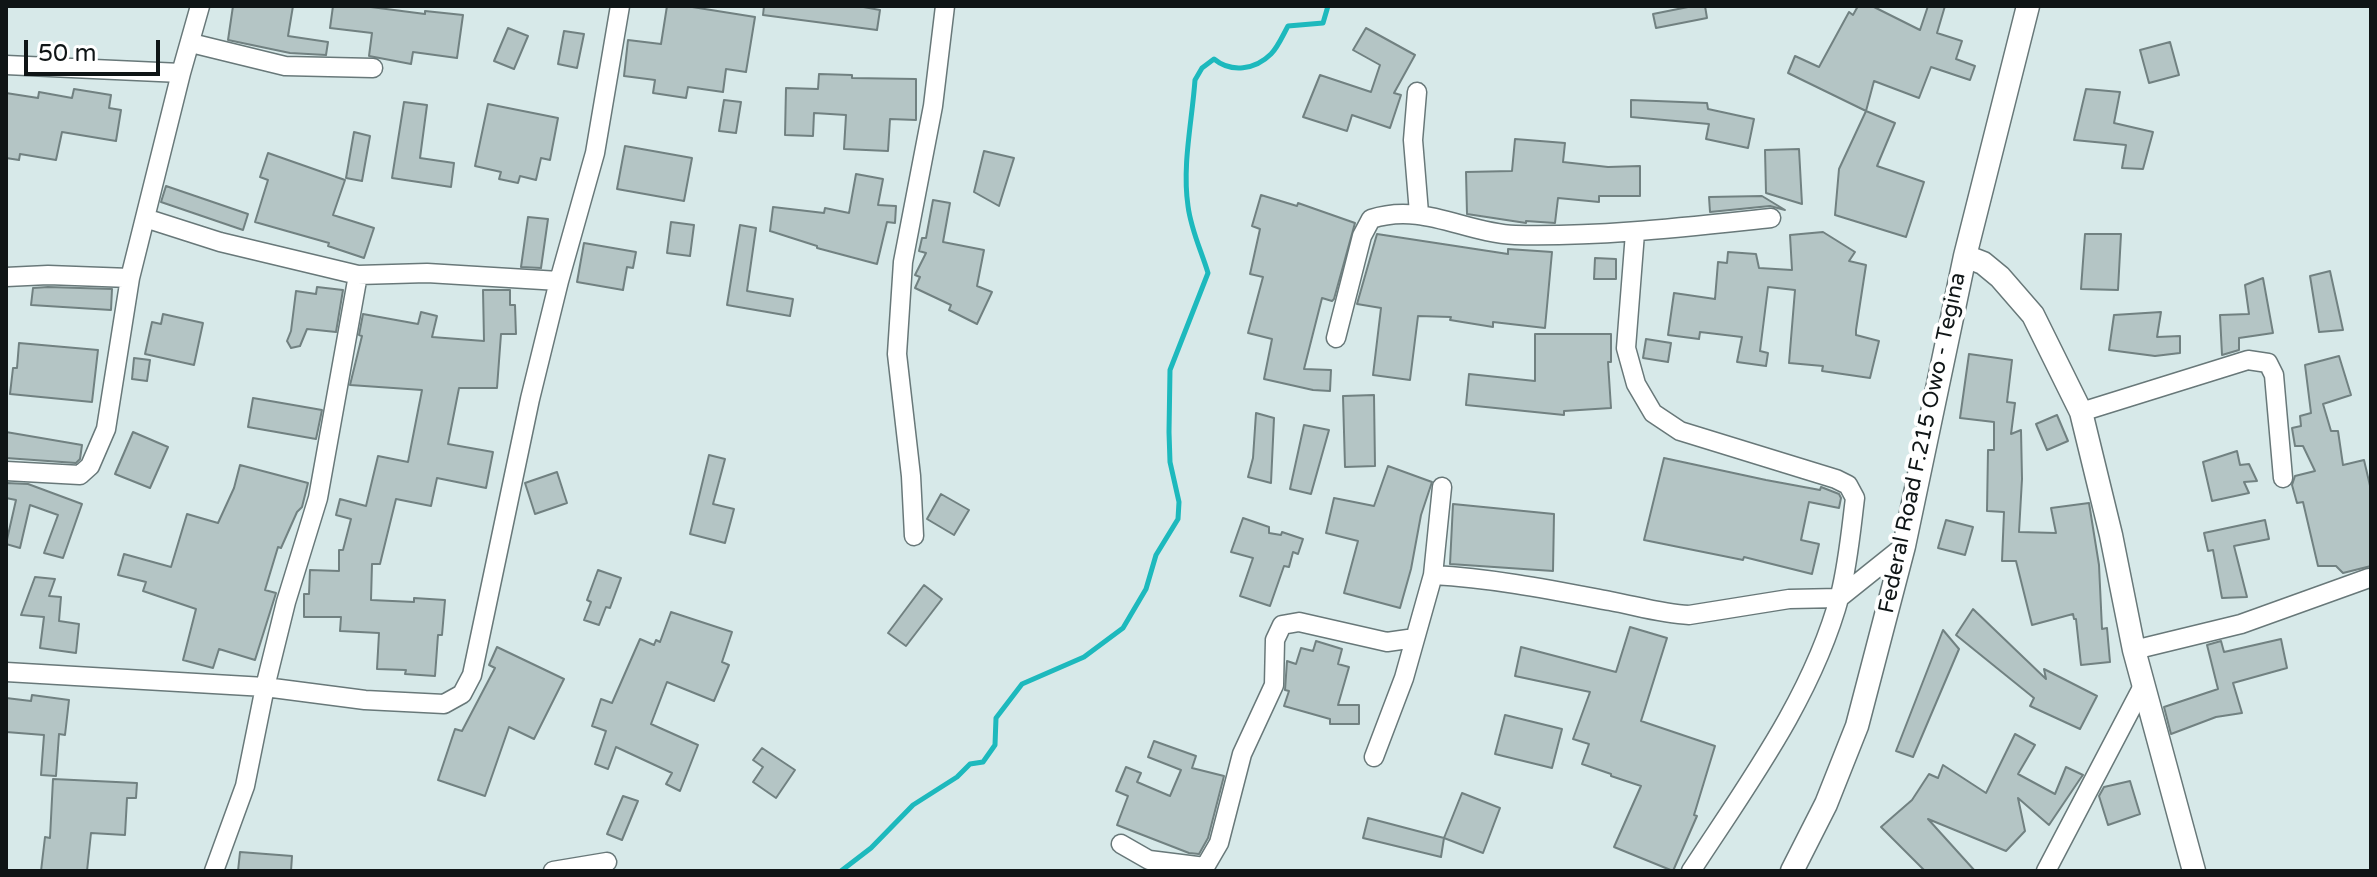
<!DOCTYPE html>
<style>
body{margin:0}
#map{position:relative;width:2377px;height:877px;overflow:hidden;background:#d7e9e9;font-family:"Varela Round",sans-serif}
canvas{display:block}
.frame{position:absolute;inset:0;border:8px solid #0f1516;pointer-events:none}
.scale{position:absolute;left:24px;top:40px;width:136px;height:36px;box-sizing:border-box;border:4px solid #0f1516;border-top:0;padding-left:10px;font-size:24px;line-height:28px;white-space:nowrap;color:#0f1516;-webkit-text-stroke:6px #fff;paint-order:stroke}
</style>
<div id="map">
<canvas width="2377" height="877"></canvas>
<div class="frame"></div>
<div class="scale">50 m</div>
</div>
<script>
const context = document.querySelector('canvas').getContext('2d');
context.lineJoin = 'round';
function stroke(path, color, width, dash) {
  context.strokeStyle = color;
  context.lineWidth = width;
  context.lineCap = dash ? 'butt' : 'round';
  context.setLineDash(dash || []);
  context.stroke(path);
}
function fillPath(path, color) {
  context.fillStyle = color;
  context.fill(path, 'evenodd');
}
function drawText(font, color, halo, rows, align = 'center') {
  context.font = font + ' "Varela Round",sans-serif';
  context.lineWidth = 8;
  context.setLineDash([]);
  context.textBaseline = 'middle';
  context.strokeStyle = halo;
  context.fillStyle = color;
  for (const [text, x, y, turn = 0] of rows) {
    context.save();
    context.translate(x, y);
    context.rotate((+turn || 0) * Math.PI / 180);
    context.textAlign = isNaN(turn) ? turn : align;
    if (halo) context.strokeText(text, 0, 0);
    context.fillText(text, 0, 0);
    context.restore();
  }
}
stroke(new Path2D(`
 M841,871l30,-23 42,-43 44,-28 13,-13 13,-2 12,-17 1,-27 26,-34 62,-27 39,-29 23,-39 10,-34 22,-36 1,-17 -9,-40 -1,-30 1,-62 38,-97c-7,-23 -17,-43 -20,-67 -6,-41 4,-84 7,-126l7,-12 12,-9c17,14 41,11 57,-5 7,-7 12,-19 17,-28l35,-3 5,-17`), '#1db9bd', 5);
const building = new Path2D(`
 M233,6h60l-5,30 40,6 -2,13 -36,-2 -62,-13z
 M333,6h30l62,8v-3l38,4 -6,43 -44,-6 -2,12 -42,-8 3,-23 -42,-5z
 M667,6h19l69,11 -9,55 -20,-3 -3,23 -35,-5 -2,11 -33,-5 2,-13 -31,-4 4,-36 33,4z
 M764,6h94l22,4 -3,20 -114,-15z
 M1693,6h12l2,12 -51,10 -3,-14z
 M1858,6h14l48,24 8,-24h17l-8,27 25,8 -6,18 19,7 -5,14 -39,-13 -12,31 -45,-17 -8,30 -78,-38 7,-17 24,11 30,-55 4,3z
 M508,28l20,8 -14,33 -20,-8z
 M1366,28l49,27 -21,38 7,2 -11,33 -38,-13 -5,16 -44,-14 17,-42 51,17 9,-27 -27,-15z
 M564,31l20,3 -7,34 -19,-4z
 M2170,42l9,33 -30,8 -9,-33z
 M819,74l33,1v3l64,1v41l-26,-1 -2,32 -44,-2 2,-34 -32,-2 -1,23 -28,-1 1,-47 32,1z
 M74,89l37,6 -2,13 12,2 -5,31 -54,-9 -6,28 -36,-6 -1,6 -13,-2v-65l32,5 1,-6 33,6z
 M2086,89l34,3 -6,31 39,9 -10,37 -21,-1 4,-23 -52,-5z
 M724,100l17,2 -5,31 -17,-2z
 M1631,100l76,3 1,6 46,10 -6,29 -42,-9 3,-15 -78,-7z
 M404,102l23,3 -7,53 34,5 -3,24 -59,-9z
 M488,104l70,14 -8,42 -9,-2 -5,22 -16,-4 -2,7 -19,-4 2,-7 -26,-6z
 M1866,111l29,12 -18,43 47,16 -18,55 -71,-22 4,-46z
 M354,132l16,4 -8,45 -16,-3z
 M1515,139l50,4 -2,19 45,5 32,-1v30h-41v6l-41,-4 -3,25 -29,-2v2l-59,-9 -1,-42 46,-1z
 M625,146l67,12 -8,43 -67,-12z
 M1799,149l3,55 -36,-11 -1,-43z
 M984,151l30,7 -15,48 -25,-14z
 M268,153l77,27 -12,35 41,13 -10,30 -36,-12 1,-3 -74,-21 13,-42 -8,-3z
 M856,174l27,5 -5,26 18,1 -1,17 -8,-1 -10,42 -60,-16v-2l-47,-15 3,-24 51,6 1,-5 24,5z
 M166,186l82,28 -5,16 -82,-28z
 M1261,195l36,11 1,-3 57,20 -21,76 -2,2 -10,-3 -18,71 27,1 -1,21 -17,-1 -49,-11 8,-40 -24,-6 15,-56 -13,-3 10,-45 -8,-3z
 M1762,196l23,14 -15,-4 -60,6 -1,-15z
 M933,200l17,3 -7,39 41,8 -7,36 15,6 -15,32 -28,-14 2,-5 -36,-17 5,-11 -5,-2 11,-22 -7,-2 3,-13h4z
 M528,217l20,2 -7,49 -20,-1z
 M671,222l23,3 -4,31 -23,-3z
 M740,225l16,3 -9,63 46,8 -3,17 -63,-11z
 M1823,232l32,20 -6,9 17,4 -10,65v5l23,6 -9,37 -48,-7 1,-5 -34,-3 6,-73 -27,-3 -8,64 8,2 -2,13 -29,-4 5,-25 -42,-5 -1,7 -31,-4 6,-42 41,6 3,-37 9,1 1,-11 28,2 3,14 33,2 -2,-35z
 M1377,234l131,20v-5l44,3 -7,76 -52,-6v5l-43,-7 1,-3 -33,-1 -8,64 -37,-5 8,-67 -24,-4z
 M2085,234h36l-3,56 -37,-1z
 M584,243l52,9 -3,16 -6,-1 -4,23 -46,-8z
 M1595,258l21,1v20h-22z
 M2330,271l13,59 -24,2 -9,-56z
 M2263,278l10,55 -34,5v12l-17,5 -2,-40 29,-1 -4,-29z
 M48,287l64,2 -1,21 -80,-5 2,-17z
 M317,287l26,3 -7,42 -29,-3 -7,17 -9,2 -4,-7 4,-10 5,-40 20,3z
 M483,290h27v15h5l1,29h-15l-4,54h-38l-11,56 45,8 -7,36 -49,-10 -6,28 -35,-7 -16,65h-8l-1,36 43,2v-4l31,2 -3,35h-4l-3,41 -30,-2 1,-4 -29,-1 2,-36 -39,-2 1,-14h-37v-23h5l1,-24 29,1v-21h4l8,-31 -15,-4 4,-16 26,7 12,-50 30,6 14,-72 -72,-5 12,-49 -3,-1 4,-21 55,10 3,-12 16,4 -5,21 52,4z
 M2161,312l-4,25 23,-1v17l-25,3 -46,-6 5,-35z
 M163,314l40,9 -9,42 -49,-11 7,-32 9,2z
 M1535,334h76v28h-3l3,46 -47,3v4l-98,-10 3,-31 66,7z
 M1646,339l25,4 -3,19 -25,-4z
 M19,343l79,7 -6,52 -82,-8 3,-26h4z
 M1969,354l43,6 -5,42 8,1 -4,31 10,-4 1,49 -3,53 37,1 -5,-25 38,-5 10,62 3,64 5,-1 3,34 -29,3 -5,-46h-2l-1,-5 -41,11 -16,-64h-14l2,-49 -17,-1 1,-61h6v-28l-34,-4z
 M2339,356l12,39 -28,9 8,27h7l5,34 21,-5 7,30v76l-28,7 -7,-7h-18l-15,-64 -6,1 -5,-18 3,-9 20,-5 -12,-25h-8l-3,-18 9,-2 -1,-10 11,-3 -6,-48z
 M134,358l16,2 -3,21 -15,-2z
 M1374,395l1,71 -30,1 -2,-71z
 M253,398l69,12 -6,29 -68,-12z
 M1256,413l18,5 -3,65 -23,-6 5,-19z
 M2057,415l11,26 -21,9 -11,-26z
 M1304,425l25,5 -18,64 -21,-5z
 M6,432l76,13 -2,14 -4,4 -70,-5z
 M133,432l35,15 -18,41 -35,-14z
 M2237,451l3,14 9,-1 8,17 -13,1 5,11 -37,8 -9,-39z
 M709,455l16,4 -12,45 21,5 -9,34 -35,-9z
 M1664,458l102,22 54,10 1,-3 18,7 2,4 -2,10 -30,-6 -8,38 18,4 -7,30 -68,-17 -1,3 -99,-20z
 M240,465l68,18 -6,24 -5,5 -16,36 -3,-1 -13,43 11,3 -21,67 -36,-11 -6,19 -30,-8 13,-51 -53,-18 3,-9 -28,-7 6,-21 47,13 16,-53 31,9 16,-35z
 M1388,466l44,16 -11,33 -10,54 -11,39 -56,-15 14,-52 -32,-8 8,-35 40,8z
 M557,472l10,31 -32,11 -10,-31z
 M6,483l22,1 54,20 -19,54 -19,-5 14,-38 -28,-10 -10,43 -14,-4 10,-44 -10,-2z
 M941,494l28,16 -15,25 -27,-16z
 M1453,504l101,10 -1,57 -103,-7z
 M1243,518l26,9v6l12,2 1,-3 21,7 -5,15 -5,-2 -4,15 -5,-1 -14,40 -30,-10 13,-38 -22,-6z
 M1946,520l27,7 -8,28 -27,-7z
 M2265,520l4,19 -35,7 13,51 -25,1 -9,-48 -5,1 -4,-18z
 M598,570l23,8 -11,30 -4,-1 -7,18 -15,-5 7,-18 -4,-2z
 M35,577l20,2 -6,17 12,1 -2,24 20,3 -3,29 -36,-5 4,-31 -23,-2z
 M924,585l18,14 -36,47 -18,-13z
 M1973,609l73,70 -2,-10 53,27 -17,33 -50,-23 4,-8 -78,-63z
 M671,612l61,20 -10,30 7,3 -15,36 -47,-19 -16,42 47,21 -18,46 -14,-7 6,-11 -56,-26 -8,22 -13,-5 11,-33 -14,-5 9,-27 11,4 28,-64 14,6 2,-5 4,2z
 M1630,627l37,11 -26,83 74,25 -21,69 3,1 -24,55 -59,-24 27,-61 -30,-10v-2l-29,-10 7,-20 -16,-5 17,-47 -75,-16 6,-29 95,25z
 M1943,630l16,19 -46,108 -17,-6z
 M2281,639l6,29 -54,15 9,30 -26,4 -45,17 -7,-27 54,-18 -11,-44 14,-4 3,11z
 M1316,641l26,8 -4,15 11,3 -11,38h21v19h-29v-5l-46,-13 5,-15 -4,-1 2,-29 9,3 5,-16 12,3z
 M497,647l67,32 -30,60 -25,-12 -24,69 -47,-16 17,-51 7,2 33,-63 -6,-3z
 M32,695l37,5 -4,35 -6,-1 -3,42 -15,-1 3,-40 -38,-3v-34l25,3z
 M1505,715l57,14 -10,39 -57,-14z
 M2015,734l20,11 -17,29 37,20 11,-27 17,8 -3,4 -31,46 -31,-27 7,33 -19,20 -78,-32 47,52h-50l-44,-44 31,-27 17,-26 9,4 5,-13 43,28z
 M1154,741l42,15 -4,12 32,8 -16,62 -9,16 -10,-1 -72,-28 11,-29 -12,-5 10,-24 15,6 -4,9 33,14 11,-26 -33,-13z
 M762,748l33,22 -19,28 -23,-16 10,-15 -10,-7z
 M53,779l84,4 -1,15h-9l-2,37 -34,-2 -4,38h-46l4,-34 5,1z
 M2130,781l10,33 -32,11 -9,-29 5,-9z
 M1462,793l38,15 -17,45 -39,-15z
 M623,796l15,5 -16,39 -15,-6z
 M1368,818l76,20 -3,19 -78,-19z
 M240,852l52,4 -1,15h-53z`);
fillPath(building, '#b4c5c5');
stroke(building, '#718181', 2);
const minor = new Path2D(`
 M191,43l94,23 88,2
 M6,65l175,8
 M1417,92l-4,48 6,73
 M145,218l75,24 138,33 69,-2 132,8
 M1635,233l-9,115 10,36 17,29 27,18 156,48 12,6 7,13c-4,32 -7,66 -15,97 -27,101 -93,190 -149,276
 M6,277l42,-2 82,3
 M1336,338l26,-102 9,-17c51,-17 94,14 144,16 86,2 170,-8 256,-17
 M2081,412l167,-52 20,3 6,12 9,103
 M6,471l74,4 10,-9 16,-37 24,-151 51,-205 19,-67
 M914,536l-3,-60 -14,-122 6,-92 30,-156 12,-100
 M1433,575c59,3 119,15 177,26 27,5 52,13 79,14l100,-16 50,-1 65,-52
 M2134,650l107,-26 128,-46
 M6,672l259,15 100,13 79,4 18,-10 10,-19 58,-276 29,-118 36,-128 25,-147
 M1374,757l30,-79 29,-103 9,-88
 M1121,844l28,16 56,7 14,-24 23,-89 32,-69 1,-45 7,-15 17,-3 88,20 28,-4
 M214,871l31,-85 20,-99 21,-85 32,-104 40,-223
 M553,871l54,-9
 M2046,871l97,-185`);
const major = new Path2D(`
 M1965,256l18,7 17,14 33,38 48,97 30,123 23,115 60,221
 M1792,871l34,-67 31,-78 47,-180 61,-290 63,-250`);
stroke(minor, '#687879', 21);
stroke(major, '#687879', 25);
stroke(minor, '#fff', 18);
stroke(major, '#fff', 22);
drawText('22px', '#0f1516', '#fff', [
 ["Federal Road F.215 Owo - Tegina",1923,443,-78]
]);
</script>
